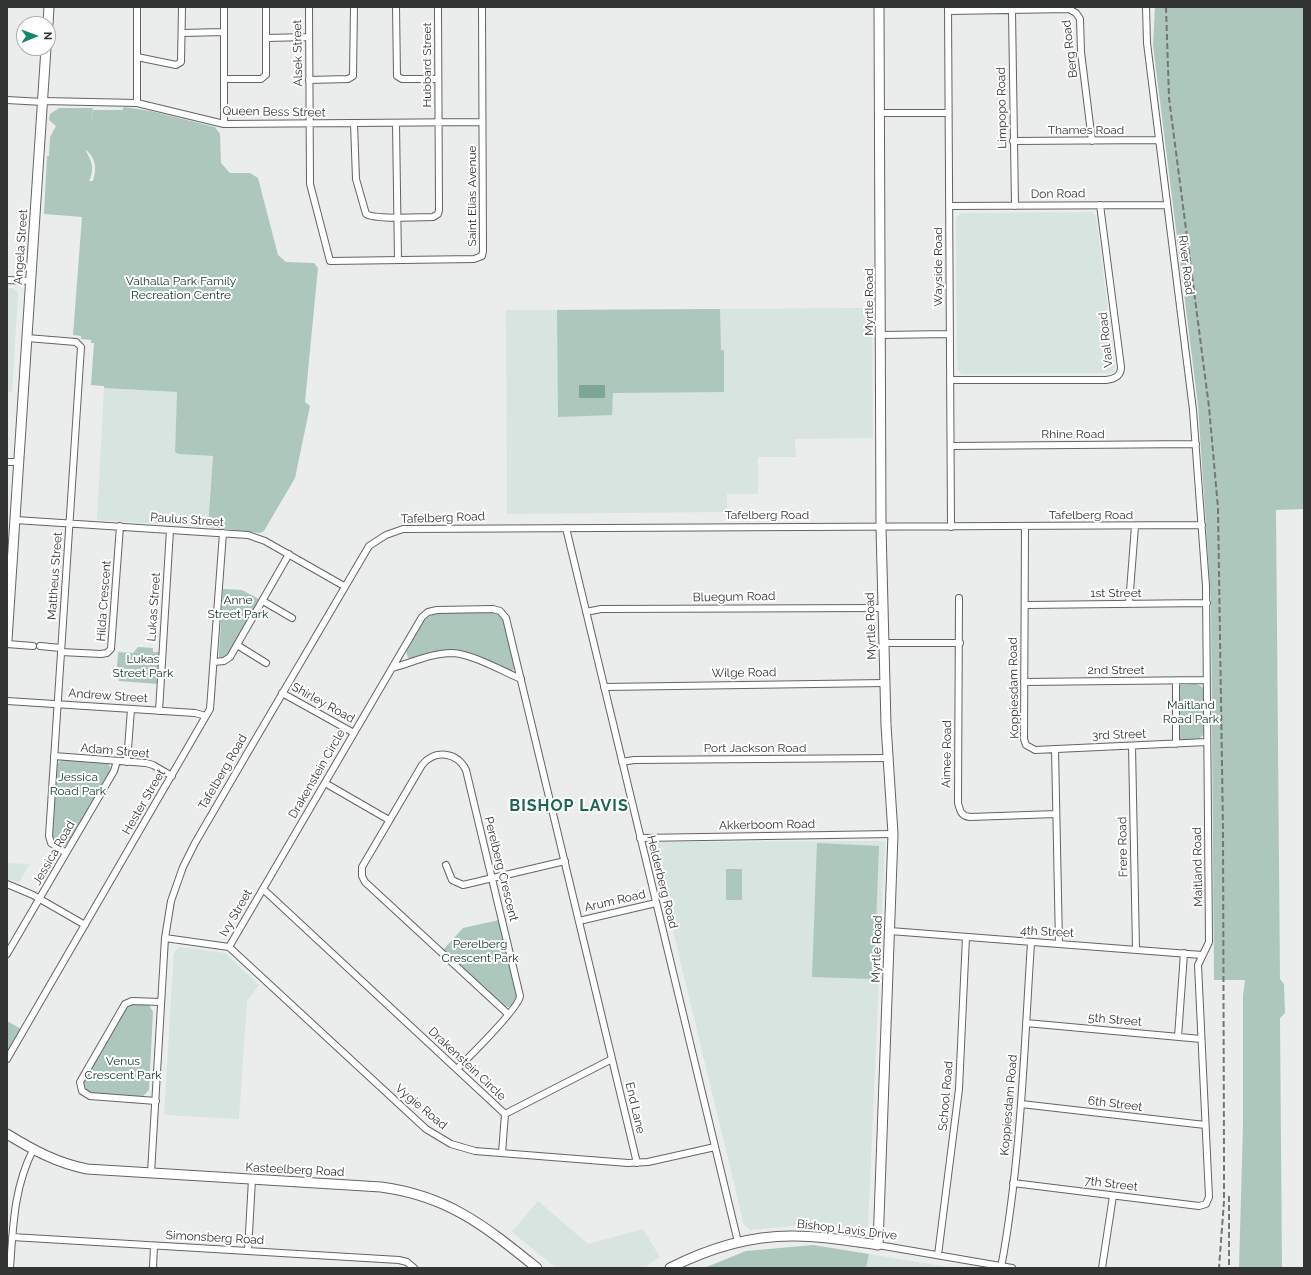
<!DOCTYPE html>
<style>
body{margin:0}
#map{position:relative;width:1311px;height:1275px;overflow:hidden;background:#eaedec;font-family:Raleway,sans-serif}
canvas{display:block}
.frame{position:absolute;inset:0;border:8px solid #323333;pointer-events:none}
.north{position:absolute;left:16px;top:16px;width:40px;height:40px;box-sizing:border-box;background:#fff;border:1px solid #adadad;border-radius:50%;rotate:89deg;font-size:11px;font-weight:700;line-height:16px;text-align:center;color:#323333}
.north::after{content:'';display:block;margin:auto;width:14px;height:18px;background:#148869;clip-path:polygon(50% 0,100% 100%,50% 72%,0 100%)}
</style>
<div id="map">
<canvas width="1311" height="1275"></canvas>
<div class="frame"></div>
<div class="north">N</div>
</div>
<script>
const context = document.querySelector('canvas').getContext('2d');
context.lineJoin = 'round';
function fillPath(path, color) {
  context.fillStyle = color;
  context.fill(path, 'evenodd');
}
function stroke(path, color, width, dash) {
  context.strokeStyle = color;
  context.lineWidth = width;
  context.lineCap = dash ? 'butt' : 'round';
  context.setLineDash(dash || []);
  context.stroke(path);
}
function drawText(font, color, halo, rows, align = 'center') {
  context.font = font + ' Raleway,sans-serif';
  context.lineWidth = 4;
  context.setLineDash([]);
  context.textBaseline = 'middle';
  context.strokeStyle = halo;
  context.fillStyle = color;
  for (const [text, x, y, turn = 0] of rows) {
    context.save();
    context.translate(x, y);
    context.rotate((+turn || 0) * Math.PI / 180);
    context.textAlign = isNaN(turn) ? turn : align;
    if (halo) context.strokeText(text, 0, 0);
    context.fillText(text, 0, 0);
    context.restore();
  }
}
fillPath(new Path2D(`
 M1091,212l5,4 19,151 -5,6 -148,1 -5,-5 -1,-151 5,-5z
 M7,288h6l5,5 -6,99h-5z
 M871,308l-3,3v7l4,2 1,118 -78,1 1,18h-38v37h-31v18l-220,2 -1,-204z
 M104,388l73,4 -2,60 3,2 35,2 -5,71 -111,-7z
 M882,841l3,1 -17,384 -5,6 -29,-4 -3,-5 -7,-1 -4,6 -26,-2 -44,4 -6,-5 -91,-377 9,-6z
 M7,863l23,1 -11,18 -12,-3z
 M180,947l45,6 34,32 -12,16 -8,118 -75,-4 10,-163z
 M538,1201l50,43 55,-15 17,28 -16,11h-88l-44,-36z
 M869,1254l86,14h-89z`), '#d8e4df');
fillPath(new Path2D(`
 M1155,7h149v502l-28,1 4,469 4,5 1,29 -5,5 2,250h-43l4,-145v-127l2,-16h-31l-3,-378 -13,-197 -45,-360z
 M124,107l27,4 64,16 5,7 1,29 9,10h20l8,5 20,77 8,7 28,1 4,5 -13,134 5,4 -15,72 -31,53 -4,2 -52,-6 5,-71 -35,-2 -3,-2 2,-60 -73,-4v-2l-13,-1 3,-42h-3v-3l-10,-1v-3l-8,-1 9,-118 -38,-3 3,-58h2l1,-19 6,-11 -7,-6 1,-6 9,-6h34l-3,17 3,-15h29zM85,149c11,9 12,18 8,32h-4c7,-14 1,-22 -4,-32z
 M720,309l1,41h3v42l-111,1 -1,22 -54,2 -1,-107z
 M223,589l19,1 19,10 -33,56 -7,2 -2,-1v-4z
 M438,613h57l4,1 5,7 11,48 -5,2 -41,-17 -58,5 -3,-1 -2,-7c8,-14 15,-35 32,-38z
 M138,647l15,1v4h7l-2,32 -39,-3 -2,-12 1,-17 15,1z
 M1196,684l5,2 3,4v44l-6,6 -18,1 -2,-2v-54z
 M64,760l42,3 3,2 2,4 -43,75 -6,3 -8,-4 -3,-5 5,-72 4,-5z
 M817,843l62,3 -5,133 -62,-2z
 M726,869h16v31h-16z
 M499,920l19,76 -5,9 -5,2 -6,-2 -59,-55 20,-22z
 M132,1004l17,1 4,7 -4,78 -7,7 -51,-4 -6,-3 -2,-8 43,-75z
 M7,1021l14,8 -14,24z
 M813,1245l56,9 -3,14h-162l42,-17z`), '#adc7bc');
fillPath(new Path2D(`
 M579,385h26v13h-26z`), '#7ea696');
const street = new Path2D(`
 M309,7l1,177 20,77 144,-2 8,-3 1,-5 -1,-244
 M396,7l1,69 5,3h36
 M948,7l3,520
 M948,11l121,-2 7,4 4,6 1,33 11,89
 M1012,11l3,195
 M182,33l42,-1
 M266,38l43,-1
 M137,57l39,8 5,-3 1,-55
 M224,79h37l5,-4v-68
 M309,80l39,-1 5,-3 1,-69
 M7,100l36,2
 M43,101l94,2 87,21 258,-2
 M137,103v-96
 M880,113h68
 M354,123l2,56 10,35c9,6 54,3 67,3l5,-3 1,-4 -1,-203
 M396,123l2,137
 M224,124v-117
 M1013,141l146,-1
 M949,206l218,-1
 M7,280l24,1
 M881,335l69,-1
 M27,338l49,4 5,5 -32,489 2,7 15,10
 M950,380h156c9,-1 15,-4 15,-13l-21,-162
 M951,446l245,-2
 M7,462h12
 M15,520l233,15 17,6 79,45
 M1025,526l-1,213 2,6 9,5 172,-8
 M566,528l172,714
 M959,598l-1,205c2,8 3,13 12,14l86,-3
 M263,601l29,17
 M1129,604l6,-78
 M1025,605l182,-2
 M586,612l15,-3 281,-1
 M884,643h76
 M7,644l26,2
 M237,645l29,18
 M40,646l21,2
 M61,652l40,2 6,-1 4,-4 9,-123
 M214,662l10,-1 6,-4 59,-103
 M392,668l30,-51 6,-5 9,-2 56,-1 7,2 6,7 131,545
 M1176,681v63
 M1024,682l183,-2
 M604,687l281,-4
 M282,693l72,40
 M7,701l188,12 11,3
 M159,711l11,-181
 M1132,746l4,203
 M1055,749l4,195
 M54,756l92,7 7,2 19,11
 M127,762l4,-53
 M622,762l12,-2 254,-2
 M325,783l64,37
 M640,838l253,-4
 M446,865l6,15 11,5 102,-24
 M7,884l26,11 52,30
 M263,889l242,225
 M579,921l77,-18
 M890,931l312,24
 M165,938l64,9 197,182 25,15 24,7 153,12 20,-1 67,-15
 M229,947l163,-279c19,-5 40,-15 60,-15 21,1 50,18 69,26
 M7,954l107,-183 3,-10
 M1026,1023l175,16
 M1178,1037l6,-84
 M7,1059l203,-350 13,-176
 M457,1069c11,-11 63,-62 63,-73l-54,-226c-9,-18 -31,-21 -44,-5l-60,102v9l3,6 143,132
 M156,1101l-66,-5 -8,-5 -2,-9 45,-78 7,-3 29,1
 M1021,1104l184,21
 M505,1114l107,-55
 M502,1153l3,-39
 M151,1173l14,-235 6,-37 12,-34 12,-24 53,-91 121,-206 17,-11 17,-6 799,-4
 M1013,1183l186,23 7,-2 3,-7 -11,-232 11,-23 -3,-356 -13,-176 -46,-367 -1,-36
 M12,1237l387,23 8,2 7,6
 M878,1245l134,23
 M248,1251l4,-72
 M938,1255l21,-166 7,-152
 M10,1268c3,-41 4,-81 23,-118
 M153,1268l1,-22
 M1001,1268c20,-107 23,-217 30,-325
 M1102,1268l11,-72`);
const secondary = new Path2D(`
 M48,24l1,-17
 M7,640l39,-592
 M7,1134c26,16 50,29 80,35l294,18c68,9 105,40 156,81
 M670,1268c39,-20 81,-33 126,-32 27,0 55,5 82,9l15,-411 -7,-109 -5,-198 -2,-520`);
stroke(street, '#626564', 8);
stroke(secondary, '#626564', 11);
stroke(street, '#fff', 6);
stroke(secondary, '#fff', 9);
stroke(new Path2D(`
 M1166,7l3,91 40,309 9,101 5,321 1,328v44l-5,67
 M1229,1196v72`), '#757776', 2, [6, 3]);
drawText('12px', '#323333', '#fff', [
 ["Berg Road",1070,49,-97],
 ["Alsek Street",298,53,-91],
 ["Hubbard Street",427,65,-90],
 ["Limpopo Road",1002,108,-91],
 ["Queen Bess Street",274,112,1],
 ["Thames Road",1086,130],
 ["Don Road",1058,194,-1],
 ["Saint Elias Avenue",472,196,-90],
 ["Angela Street",21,247,-86],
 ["River Road",1186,265,83],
 ["Wayside Road",938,267,-90],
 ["Myrtle Road",869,302,-90],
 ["Vaal Road",1106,340,-96],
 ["Rhine Road",1073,434],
 ["Tafelberg Road",767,515],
 ["Tafelberg Road",1091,515],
 ["Tafelberg Road",443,518,-2],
 ["Paulus Street",187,520,4],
 ["Mattheus Street",55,576,-86],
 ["1st Street",1116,593],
 ["Bluegum Road",734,597,-1],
 ["Hilda Crescent",104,601,-86],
 ["Lukas Street",154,607,-86],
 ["Myrtle Road",871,626,-92],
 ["2nd Street",1116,670],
 ["Wilge Road",744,673,-1],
 ["Koppiesdam Road",1014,688,-91],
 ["Andrew Street",108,696,4],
 ["Shirley Road",323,703,29],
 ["3rd Street",1119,735,-2],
 ["Port Jackson Road",755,748],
 ["Adam Street",115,751,5],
 ["Aimee Road",947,754,-89],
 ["Tafelberg Road",223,772,-60],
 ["Drakenstein Circle",317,774,-60],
 ["Hester Street",144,802,-60],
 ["Akkerboom Road",767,825,-1],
 ["Frere Road",1123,847,-91],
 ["Jessica Road",54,853,-60],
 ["Maitland Road",1198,867,-91],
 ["Perelberg Crescent",501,869,76],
 ["Helderberg Road",662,882,76],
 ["Arum Road",615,901,-13],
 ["Ivy Street",236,913,-60],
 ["4th Street",1047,932,3],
 ["Myrtle Road",877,949,-88],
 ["5th Street",1115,1020,5],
 ["Drakenstein Circle",467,1064,43],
 ["School Road",946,1096,-85],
 ["6th Street",1115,1104,7],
 ["Koppiesdam Road",1009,1105,-85],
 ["Vygie Road",421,1107,40],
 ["End Lane",635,1108,77],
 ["Kasteelberg Road",295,1170,3],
 ["7th Street",1111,1184,7],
 ["Bishop Lavis Drive",847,1230,7],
 ["Simonsberg Road",215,1238,3]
]);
drawText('12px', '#103529', '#fff', [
 ["Valhalla Park Family",181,281],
 ["Recreation Centre",181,295],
 ["Anne",238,600],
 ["Street Park",238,614],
 ["Lukas",143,659],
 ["Street Park",143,673],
 ["Maitland",1191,705],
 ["Road Park",1191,719],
 ["Jessica",78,777],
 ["Road Park",78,791],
 ["Perelberg",480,944],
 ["Crescent Park",480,958],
 ["Venus",123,1061],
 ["Crescent Park",123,1075]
]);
context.letterSpacing = '1px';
drawText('bold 16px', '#1d664f', '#fff', [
 ["BISHOP LAVIS",569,806]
]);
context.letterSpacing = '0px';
</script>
